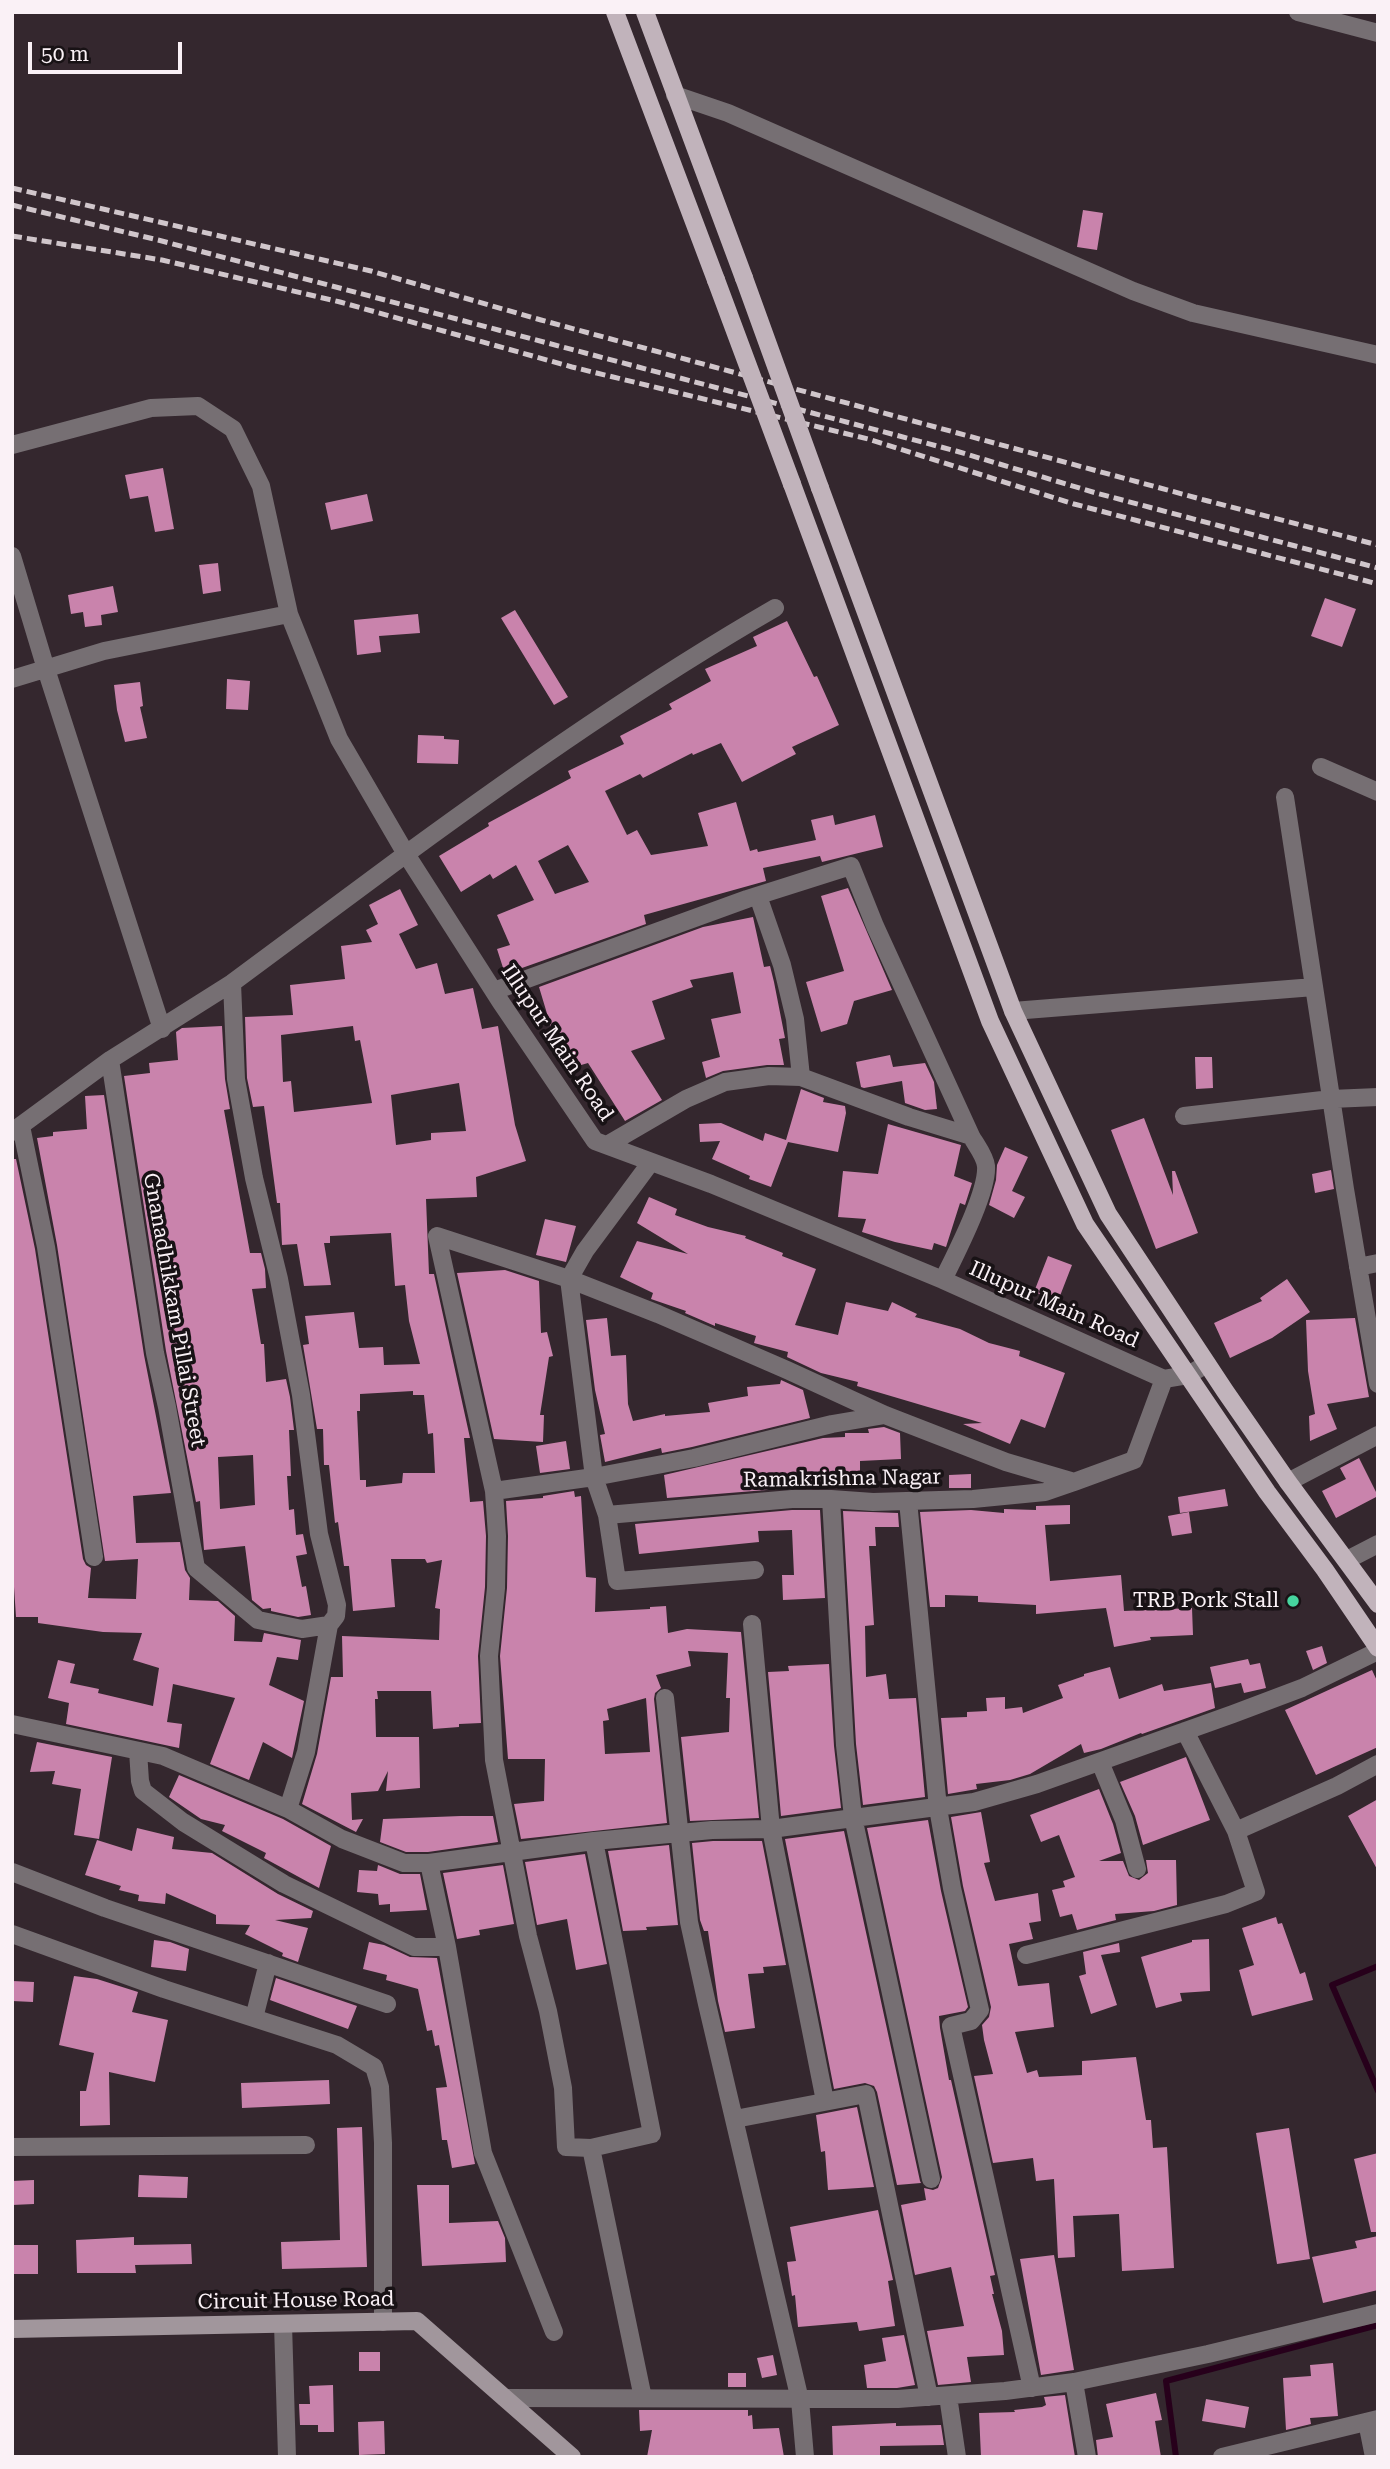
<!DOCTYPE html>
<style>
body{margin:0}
#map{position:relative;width:1390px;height:2469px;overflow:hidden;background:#34272e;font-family:"Roboto Serif",serif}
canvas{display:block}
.frame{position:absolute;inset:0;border:14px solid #faf1f6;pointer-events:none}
.scale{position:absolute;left:28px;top:42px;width:154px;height:32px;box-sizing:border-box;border:4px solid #faf1f6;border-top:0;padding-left:9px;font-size:21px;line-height:24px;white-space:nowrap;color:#faf1f6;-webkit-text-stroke:5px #181215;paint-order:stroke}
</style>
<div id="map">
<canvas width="1390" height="2469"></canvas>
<div class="frame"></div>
<div class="scale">50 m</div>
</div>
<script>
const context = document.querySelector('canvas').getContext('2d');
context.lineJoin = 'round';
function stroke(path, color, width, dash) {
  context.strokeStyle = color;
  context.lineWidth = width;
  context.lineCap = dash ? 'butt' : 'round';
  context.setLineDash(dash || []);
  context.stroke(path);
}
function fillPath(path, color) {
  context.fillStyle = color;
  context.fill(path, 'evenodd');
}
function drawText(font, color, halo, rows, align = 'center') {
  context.font = font + ' "Roboto Serif",serif';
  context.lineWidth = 7;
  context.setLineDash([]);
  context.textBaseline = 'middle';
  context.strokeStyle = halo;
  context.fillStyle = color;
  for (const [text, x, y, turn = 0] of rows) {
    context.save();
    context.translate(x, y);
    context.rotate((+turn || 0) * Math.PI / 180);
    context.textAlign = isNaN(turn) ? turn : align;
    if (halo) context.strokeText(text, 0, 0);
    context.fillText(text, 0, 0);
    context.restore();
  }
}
stroke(new Path2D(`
 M1378,1966l-46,19 46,106
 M1176,2457l-10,-76 212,-56`), '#27001b', 6);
fillPath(new Path2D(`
 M1083,210l20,3 -6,37 -20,-3z
 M163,468l11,61 -19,3 -7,-36 -18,3 -5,-24z
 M367,494l6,27 -42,9 -6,-27z
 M218,563l3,28 -18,3 -4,-29z
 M113,586l5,26 -17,3 1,10 -17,2 -2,-15 -12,2 -3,-19z
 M1325,598l31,11 -14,38 -31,-11z
 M515,610l53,87 -14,8 -53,-87z
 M418,614l2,19 -41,3 2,16 -24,3 -3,-35z
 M787,621l27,56 3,-1 22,49 -47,22 4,7 -54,28 -21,-39 -28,12 -1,-2 -49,25 -3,-4 -35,17 22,44 10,-5 14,25 57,-9 -10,-33 38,-11 14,49 7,-2 1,3 58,-12 -5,-20 22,-5 2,10 40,-10 8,32 -61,15 -2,-6 -57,12 3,13 -122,34 2,9 -141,50 -8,-25 13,-4 -13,-30 37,-15 -18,-35 -23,14 -3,-5 -29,18 -22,-36 50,-30 -1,-3 83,-45 -3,-7 56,-27 -4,-8 52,-27 -3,-5 42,-23 -6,-12 52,-23 -4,-9zM568,845l21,37 -34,12 -17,-33z
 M227,679l23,2 -2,29 -22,-1z
 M140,682l3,24 -3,1 7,31 -22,4 -8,-32 -3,-25z
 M418,735l26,1v3l15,1 -1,24 -41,-1z
 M848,888l44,102 -38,11 -7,23 -26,8 -15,-50 38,-11 -23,-75z
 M400,889l18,36 -19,9 17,35 21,-6 8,31 28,-6 9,41 16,-3 17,99 11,36 -50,16 1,20 -51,2 3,75h5l36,164h-6l6,64 13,-1 3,35 -1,51 -7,69 3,67 -22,1v3l-26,2 -2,-38h-54l1,8h-3l1,38h43l1,51 -34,3 2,-20 -10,20 -27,2 1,27 11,-1 -7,13 -54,-28 15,-50 14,-77h12l-1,-41 97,4 1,-31 -5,-1 7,-48 -15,3 -2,-4h-34l4,48 -42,4 -4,-45h-5l-6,-44 -3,1 -6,-58h-5l-1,-36h-6l-14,-84 6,-1 -4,-28 49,-4 5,36 24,-1 1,18 36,-1 -11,-43 -4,-36 -10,1 -4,-53 -61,3v7h-6l7,42 -27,1 -7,-42 -15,1 -2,-42h-3l-13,-97 -11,1 -6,-29 -2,-61 48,-2 -3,-30 55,-6 -4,-33 31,-4 -6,-12 12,-6 -9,-19zM353,1026l2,15 5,-1 12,63 -78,9 -3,-31 -8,1 -2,-47zM459,1083l7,48 -35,2v7l-35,5 -5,-50zM413,1391v4h11l4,39 5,-1 2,40h-32l-1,10 -36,4v-7h-6l-3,-69h3v-17z
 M753,917l11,50 6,-1 4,16 11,56 -6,1 5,26h-17l-44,6 -17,7 -4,-16 18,-5 -9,-38 30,-6 -8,-41 -43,8 3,7 -41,14 13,38 -34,12 31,49 -37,21 -37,-58 -24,7 -25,-83 164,-60z
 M222,1026l3,53 5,30 -6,1 26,143h11l4,16 1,19 -14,1 9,55h3l2,38 20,-3 4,18 4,33h-5l2,46h-4l2,34 5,-1 2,26 7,-1 4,20 -11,2 6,31 4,-1 5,29 -13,2 -27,-6v-3l-8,1 -11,-9 -7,-54 -41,4 -4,-49 -4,1 -30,-151 -42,-275 26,-3 -1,-10 29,-3 -2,-28 6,-4zM253,1455l2,50 -35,4 -2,-52z
 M890,1055l3,12 32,-4 9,19 3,27 -12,1 -20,-7 -3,-22 -38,7 -3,-1 -5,-25z
 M1195,1057h17l1,31 -17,1z
 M801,1089l23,9 -1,4 22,4 1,7 -8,39 -50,-10 -17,45 -22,-8 1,-3 -38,-17 8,-18 -20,1 -1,-18 22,-1 42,18 2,-8 21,7z
 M104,1095l40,260 27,138 -38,3 3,47 44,-1 5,28 5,8 -1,22 29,1 17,15 -1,25 28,1 2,-9 37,7 -3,20 -21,-3 -8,28 35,16 -12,57 -29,-16 -14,38 -39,-16 25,-66 -62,-14 -6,38 15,2 -3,24 -113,-24 3,-21 -21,-5 10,-38 17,4 -5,19 29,6 -1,4 55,13 6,-38 -26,-8 9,-27 -39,-1 -65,-9v-6h-22l-2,-30h-2v-428h4l19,90 48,310 3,6 5,3 -3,30 48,1 2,-40 -33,2 -48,-316 -20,-107 16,-2v-4l34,-3 -2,-33z
 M1144,1118l29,77 -1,-24h3l23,62 -42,16 -45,-119z
 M888,1124l73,21 -7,31 18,7 -7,22 -5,-2 -14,44 -12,-4 -2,7 -37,-8 -33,-10 4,-13 -28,-2 5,-46 35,3z
 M1005,1147l23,10 -16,34 13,6 -11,21 -25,-13 7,-25 1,-15z
 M1331,1170l3,19 -19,4 -3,-19z
 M649,1197l28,12 -2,6 33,12 38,9 -1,2 38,15 -1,3 34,13 -21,56 43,10 8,-33 42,9 4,-9 25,12 -2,3 45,12 29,14 31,8 -1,5 46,17 -20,55 -24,-9 -11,25 -47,-20 19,-1 -125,-37 1,-4 -37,-9 -34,-16 1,-5 -34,-9 2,-7 -41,-13v3l-30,-13 1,-2 -35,-12 2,-6 -33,-16 17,-36 51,13 -51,-31z
 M545,1219l31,7 -10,36 -30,-7z
 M1048,1256l24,9 -14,36 -24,-9z
 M505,1270l34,11 2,52 6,-1 6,24 -4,1 -9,58h4l-1,27 -49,-3 -37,-166z
 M1287,1279l23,33 -38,26 -42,20 -16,-35 48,-22 -2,-3z
 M607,1318l4,38 15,-1 2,49 5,17 32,-7v2l45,-4 -2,-9 40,-7 -1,-9 33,-3 1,-4 22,10 7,28 -118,29 -30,6 -1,-5 -56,14 -5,-27 5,-1 -10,-44 -9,-70z
 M1355,1318l14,79 -42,7 10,25 -27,12 -1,-25 6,-2 -7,-43 -2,-51z
 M884,1427l16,6 1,26 -41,2v13l-35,1 1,13h-35l-124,10 -3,-23 159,-37 22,-1v-4h24l-1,-4z
 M566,1441l4,28 -30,4 -4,-27z
 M1359,1458l19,38 -42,22 -14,-27 24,-12 -6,-11z
 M971,1474v14h-22v-13z
 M1225,1489l3,17 -48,7 -2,-16z
 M574,1491l1,6 6,-1 5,81 10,1 -1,34 55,-3v-2l16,-1 2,27 19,-4 54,3 18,186 -69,3 -9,-84 48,-5 1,-34h-4l2,-45 -40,-2 3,15 -35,9 5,13 -6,5 -1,6 13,124 -146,16 -7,-35 30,-3 1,-42h-37l-8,-103 7,-68 1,-52 -2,-35 37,-3v-2zM646,1698l4,54 -45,2 -2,-33 6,-1 -2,-11z
 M1070,1505v19l-25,1 5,56 71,-6 3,36 68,-3 1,27 -43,2 1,3 -37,7 -8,-39 -70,6v-9l-58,-3v-6l-33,-1v12h-15l-10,-95 51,-2 33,3v-4l32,1v-4z
 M792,1510h28l5,88 -42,2 -1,-25h12l-2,-45 -34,1 1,11 -120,12 -4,-30z
 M843,1511l55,2 1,14h-24l1,19h-7l5,79 -9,1 1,51 20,-3 3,25 27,-1 9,99 -62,8 -7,-61z
 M1189,1512l3,21 -20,3 -4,-20z
 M1322,1646l5,17 -14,7 -7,-19z
 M1248,1659l2,6 10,-2 6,25 -22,5 -3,-10 -26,5 -5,-21z
 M829,1664l5,82 7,62 -60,8 -13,-144 21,-1 -1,-5z
 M1110,1667l9,32 43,-15 2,7 47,-8 4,25 -73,26 -1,-1 -40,16 -17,4 -3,-9 -51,30 -20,6 -34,4 1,5 -29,5 -7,-76 26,-1v-5l20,-1 -1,-13 19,-1v12l17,-2 1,6 40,-15 -5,-13 26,-9v-2z
 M1372,1670l6,13v64l-62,28 -31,-65z
 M37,1742l75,15 -13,82 -25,-4 7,-46 -29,-5 3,-13 -25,1z
 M1186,1757l24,63 -67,25 -8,-29 -15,-34z
 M179,1775l104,44 48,27 -12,42 -55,-30 2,-5 -44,-22 3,-6 -24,-6 -32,-22z
 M1099,1789l14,35 8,29 -22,8h24l6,15 10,4 9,-7 -2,-13h30l1,45 -23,6 -39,3 1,6 -39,10 -5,-16 -12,3 -8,-27 13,-3 -2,-6 12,-4 -16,-42 -18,7 -11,-27z
 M1378,1799v72l-30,-55z
 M981,1812l9,50 -6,1 11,38 43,-8 3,28 -12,2 4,16 -24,5 9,42 31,-3 5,44 -39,5 12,41 10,-3 2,7 43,-2v-14l54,-4 10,63h5l2,28 14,-1 7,121 -52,3 -3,-57 -46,2 2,41 -17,1 -4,-79 -18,2 -3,-23 -40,5 -19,-87 19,-2 -9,-34 -2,-15 7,-8 2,-10 -28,-121 -12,-69z
 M461,1816h32l5,26 -70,10h-22l-26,-10 3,-23z
 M928,1820l13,71 27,116 -3,4 -26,5 1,12 9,52h2l44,195 -5,1 4,18h-2l10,37 2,24 -37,2 4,25 -33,3 -11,-54 37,-5 -13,-59 -36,8 -14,-70 25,-5 -2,-12 9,2 5,-2 4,-11 -75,-349z
 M137,1828l37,9 -2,12 40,4 66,41 35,17 -2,7 -36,2 33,8 -10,34 -16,-6 1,-3 -38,-19 5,-9 -34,-1v-9l-50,-22 -1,11 -27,-3 1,-6 -20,-5 2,-4 -36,-11 12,-35 35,11z
 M844,1831l76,350 1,2 -24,2 -20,-93 -3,-6 -9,-3 -31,6 -49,-250z
 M713,1841h49l24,124 -23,2 1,6 -16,1 7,54 -30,4 -7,-31 -10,-70h-4l-4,-11 -8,-77z
 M669,1845l9,80 -32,2 1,3 -24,1 -15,-80z
 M585,1854l22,110 -31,6 -9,-51 -30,6 -12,-63z
 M378,1865l22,9h20l7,36 -37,2v-8l-11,1 -1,-11 -21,-2 2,-22 18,1z
 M503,1865l11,59 -35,6 1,5 -23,4 -14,-66z
 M1276,1917l2,7 4,-1 18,51 5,-2 8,28 -61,16 -13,-46 15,-5 -12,-37z
 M1209,1939l1,52 -30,2 2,8 -26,7 -15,-51 51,-15v-2z
 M154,1940l16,2 19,7 -3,22 -35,-4z
 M369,1942l15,3 26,12 27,1 38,206 -23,4 -5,-28h-5l-6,-52 11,-1 -8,-42 -4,1 -3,-16 -5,1 -9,-42 -32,-9 1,-5 -24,-6z
 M1119,1943l1,9 -19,3 16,50 -26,9 -12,-38 7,-2 -3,-22z
 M74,1976l23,3 41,13 -6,20 36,8 -13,62 -46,-10 1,53 -30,1v-35h6l8,-38 -35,-8z
 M276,1978l81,28 -9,23 -78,-29z
 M12,1981l22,1 -1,20 -21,-1z
 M329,2080l1,24 -88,4 -1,-25z
 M857,2107l17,80 -46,3 -3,-39 -4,1 -5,-37z
 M362,2127l5,140 -85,2 -1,-27 59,-2 -3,-112z
 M1289,2128l21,131 -33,5 -21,-131z
 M1378,2153v79h-7l-17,-73z
 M139,2175l49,2 -1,21 -49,-1z
 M34,2180v24l-22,1v-24z
 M417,2185h32v38l49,-2 7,17 1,24 -84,4z
 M878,2210l15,70 -5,1 7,45 -36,5 -2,-9 -59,5 -3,-32 -3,1 -5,-34 9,-1 -6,-34z
 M1378,2236v54l-55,13 -11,-46 45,-9 -2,-7z
 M134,2237v8l57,-1 1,20 -57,1 1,8h-59l-1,-33z
 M12,2245h26v29h-26z
 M1054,2255l20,115 -33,5 -21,-116z
 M904,2335l11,50 -18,3h-30l-3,-23 22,-4 -4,-23z
 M359,2352h21v19h-21z
 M773,2355l4,20 -15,3 -5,-20z
 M1333,2363l5,53 -28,2 1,6 -25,6 -3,-52 28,-2 -1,-11z
 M728,2373h18v14h-18z
 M333,2385l1,47h-16v-7h-18l-1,-21h11l-1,-18z
 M1156,2393l6,27 -7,1 6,36h-63l-2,-17 17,-3 -7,-33z
 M1065,2395l10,62h-94l-2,-44 36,-1 -1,-2 28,-3 4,-2 -2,-8z
 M1206,2399l43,8 -4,21 -43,-7z
 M639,2410h109v6l4,-1 1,14 26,-1 5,29h-137l5,-27 -12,1z
 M384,2421l1,33 -26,1 -1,-33z
 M896,2423v3l45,-1 3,20 -64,1v11h-47l-1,-31z`), '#c983ac');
stroke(new Path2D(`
 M1298,12l80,21
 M675,95l53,18 405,178 60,22 185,42
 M12,445l139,-37 47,-2 35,23 28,57 28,128
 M12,556l34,113 116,360
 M12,679l92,-28 185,-37 50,125 67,115c119,-87 241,-172 369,-246
 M1321,767l57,25
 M1285,797l60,392 33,195
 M758,896l24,69 13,54 6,58
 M494,991l253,-92 104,-33 24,60 96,210
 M1013,1011l301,-24
 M110,1060l45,293 12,54 29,161 62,52 44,9 27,-4 7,-9 1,-11 -18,-71 -18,-139 -22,-116 -25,-101 -18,-99 -4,-96
 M1184,1116l147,-17 47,-2
 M21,1126l25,121 48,310
 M12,1132l98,-72 122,-77 174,-129 94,147 95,140 116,43 232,96 221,99 24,-4 19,-11
 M607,1145l79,-46 39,-17 44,-6 32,1 108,40 62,19c5,9 14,20 15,30 2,26 -31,89 -43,114
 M651,1162l-66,89 -16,28 25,198 100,-19 138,-34 53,-9
 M1358,1267l20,-4
 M1288,1482l90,-47
 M494,1491l100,-14 13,38 185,-16h39l42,3 100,-3 72,-7 29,-10
 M831,1499l14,246 8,72 78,362
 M908,1501l30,307 14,80 28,122 -9,11 -20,5 81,362
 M607,1515l10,66 138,-11
 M1347,1560l31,-16
 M752,1624l19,205 54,272
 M665,1698l24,224 18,82 93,396 5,57
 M12,1724l151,32 125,53 54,30 62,24h25l165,-22 118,-11 59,-1 203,-27 63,-18 196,-70 69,-26 76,-37
 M1185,1731l51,100
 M138,1751l2,30 3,10 40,31 101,62 130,63h33
 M1100,1762l24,58 13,49
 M288,1809l18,-57 23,-127
 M429,1863l18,84 36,206 71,179
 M12,1872l93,36 282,96
 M12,1934l152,55 173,56 37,22 6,20 3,56v179
 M1026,1955l200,-51 30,-12 -20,-61 101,-45 41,-22
 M254,2018l14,-55
 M735,2119l131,-25 63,303
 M12,2147l294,-2
 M591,2148l61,-14 -58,-293
 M283,2324l4,133
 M1074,2382l13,75
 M948,2396l9,61
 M505,2398l393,1 107,-8 69,-9 134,-28 170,-41
 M643,2398l-52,-250 -25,-1 -3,-59 -15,-77 -20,-75 -34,-176 -5,-104 7,-68 1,-52 -3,-45 -57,-255 132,43 89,35 129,56 98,45 121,47 68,20 60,-22 30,-81
 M1367,2422l7,35
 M1222,2457l156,-38`), '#766f73', 18);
stroke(new Path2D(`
 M12,2329l405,-8 155,136`), '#a1969c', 18);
stroke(new Path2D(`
 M615,12l101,268
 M645,12l99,266
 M792,484l198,537 95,203 182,268 58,78 53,78
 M820,488l193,523 95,203 117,177 63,91 90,122`), '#c1b3bb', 18);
stroke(new Path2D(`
 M12,188l359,83 170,49 667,181 170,44
 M12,205l146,35 798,211 140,42 282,75
 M12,236l150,24 178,42 232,65 296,72 206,65 304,80`), '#d0c6cb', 5, [10, 5]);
stroke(new Path2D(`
 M744,278l76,210
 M716,280l76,204`), '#c1b3bb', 18);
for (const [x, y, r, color] of [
 [1293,1601,7,"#46d49e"]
]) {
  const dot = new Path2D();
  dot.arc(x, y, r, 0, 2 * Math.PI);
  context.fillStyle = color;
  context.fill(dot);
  stroke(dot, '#181215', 2.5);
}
drawText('21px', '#faf1f6', '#181215', [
 ["Illupur Main Road",557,1043,56],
 ["Illupur Main Road",1054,1305,24],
 ["Gnanadhikkam Pillai Street",174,1310,80],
 ["Ramakrishna Nagar",842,1479,-1],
 ["Circuit House Road",296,2301,-1]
]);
drawText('21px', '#faf1f6', '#181215', [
 ["TRB Pork Stall",1279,1601]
], 'right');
</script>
